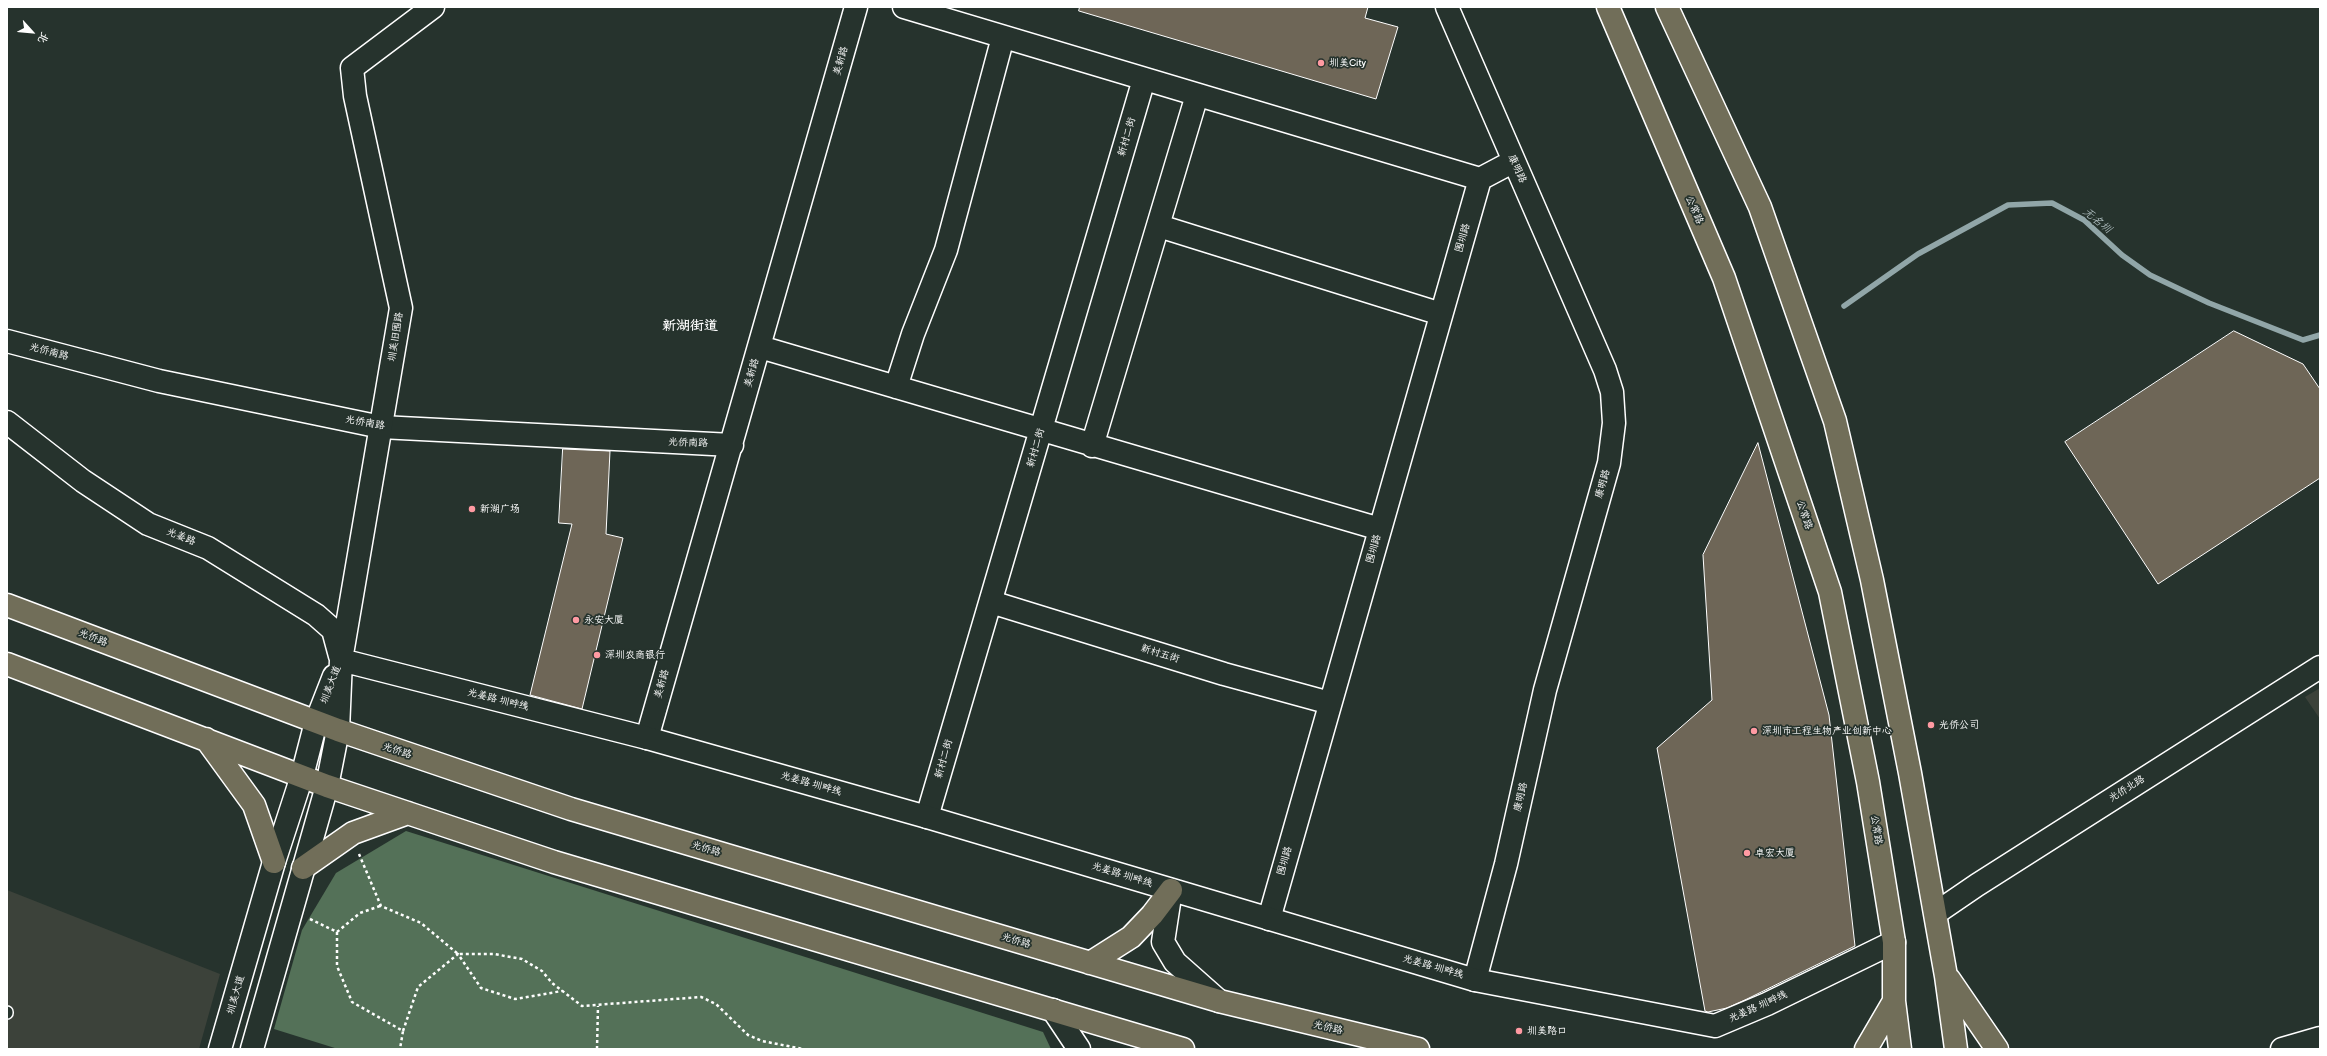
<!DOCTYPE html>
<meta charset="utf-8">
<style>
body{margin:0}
#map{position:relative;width:2327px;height:1056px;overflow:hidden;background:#26332d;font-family:"Balsamiq Sans","LXGW WenKai TC",sans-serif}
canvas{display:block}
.frame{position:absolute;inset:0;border:8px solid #fff;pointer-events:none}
.north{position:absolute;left:12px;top:12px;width:40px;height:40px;-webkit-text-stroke:3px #26332d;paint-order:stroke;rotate:117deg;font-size:11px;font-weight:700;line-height:16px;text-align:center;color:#fff}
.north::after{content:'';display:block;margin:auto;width:14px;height:18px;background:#fff;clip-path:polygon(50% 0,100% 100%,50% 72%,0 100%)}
</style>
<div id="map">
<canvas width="2327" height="1056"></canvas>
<div class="frame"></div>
<div class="north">北</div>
</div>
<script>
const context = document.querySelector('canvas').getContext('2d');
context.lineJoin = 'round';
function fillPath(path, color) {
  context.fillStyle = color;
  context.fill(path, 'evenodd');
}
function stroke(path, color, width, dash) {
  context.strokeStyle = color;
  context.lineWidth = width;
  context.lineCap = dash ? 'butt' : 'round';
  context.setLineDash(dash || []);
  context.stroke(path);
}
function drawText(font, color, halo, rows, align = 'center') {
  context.font = font + ' "Balsamiq Sans","LXGW WenKai TC",sans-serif';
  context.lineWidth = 3.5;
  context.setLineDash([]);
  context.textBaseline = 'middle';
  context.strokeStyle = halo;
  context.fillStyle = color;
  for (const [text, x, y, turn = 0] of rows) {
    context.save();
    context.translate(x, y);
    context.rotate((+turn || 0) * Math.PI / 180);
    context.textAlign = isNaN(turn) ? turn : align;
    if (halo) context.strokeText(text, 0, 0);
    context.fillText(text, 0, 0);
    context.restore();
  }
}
fillPath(new Path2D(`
 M2320,688v31l-15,-22z
 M7,890l213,84 -21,75h-192z`), '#3c423a');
fillPath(new Path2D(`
 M406,831l637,201 8,17h-713l-64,-20 28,-99 34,-57z`), '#547158');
stroke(new Path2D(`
 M1844,306l74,-52 90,-49 44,-2 32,17 38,35 28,20 59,28 94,37 17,-5`), '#91a6a8', 5.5);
const building = new Path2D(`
 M1080,7h288l-3,11 33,9 -22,72 -297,-88z
 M2234,331l69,33 17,25v89l-162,106 -93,-142z
 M1758,443l71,272 26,231 -108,53 -20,9 -19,4 -3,-1 -48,-263 55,-48 -9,-145z
 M563,449l47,2 -4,83 17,4 -41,171 -52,-14 42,-171 -13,-1z`);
fillPath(building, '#6e6657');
stroke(building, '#fff', 1);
const service = new Path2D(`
 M7,1012v1`);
const minor = new Path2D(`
 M904,7l576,172 34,-18
 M1447,7l158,363 7,22 2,31 -5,40 -64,227 -39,174 -31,116
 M1159,226l282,88
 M7,341l152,40 222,46 351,18
 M760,347l620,182
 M896,387l17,-53 33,-84 57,-213
 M1092,446l105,-351
 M991,602l233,72 106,29
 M647,738l209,-731
 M927,817l217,-738
 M1269,919l211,-740
 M1053,1010l26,39`);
const tertiary = new Path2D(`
 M7,422l76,59 65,43 60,24 108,67 17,15 7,26
 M341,660l306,78 280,79 548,163 240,46 52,-22 127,-62
 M316,722l18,-46
 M338,730l3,-70 60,-352 -46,-212 -3,-28 81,-61
 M1171,890l-8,52 12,20 44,39
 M1936,913l41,-28 343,-218
 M2282,1049l38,-11`);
const secondary = new Path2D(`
 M220,1049l54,-187 28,-86 14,-54
 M252,1049l75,-263 11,-56`);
const primary = new Path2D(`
 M7,605l331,125 233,79 648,192 199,48
 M7,664l320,122 227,76 629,187
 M206,739l48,66 20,57
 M303,868l50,-35 55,-20
 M1090,963l41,-26 21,-22 19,-25`);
const trunk = new Path2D(`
 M1608,7l116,271 106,314 38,190 26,160v59l6,48
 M1667,7l93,200 75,214 37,159 38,193 36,203 10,73
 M1949,979l48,70
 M1866,1049l28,-48`);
stroke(service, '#fff', 14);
stroke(minor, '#fff', 25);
stroke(tertiary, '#fff', 25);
stroke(secondary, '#fff', 25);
stroke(primary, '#fff', 25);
stroke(trunk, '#fff', 25);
stroke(new Path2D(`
 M359,854l22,52 40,17 37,31h36l28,5 20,12 10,12 30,23 119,-9 15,7 32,31 14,6 41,8
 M310,919l27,13v34l15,36 51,29 -3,18
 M337,932l23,-19 20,-7
 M403,1031l15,-44 40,-33 23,34 34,11 47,-8
 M597,1049l1,-43`), '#fff', 2.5, [3, 3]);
stroke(service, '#26332d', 11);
stroke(minor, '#26332d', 22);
stroke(tertiary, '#26332d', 22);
stroke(secondary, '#26332d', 22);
stroke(primary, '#716e59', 22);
stroke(trunk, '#716e59', 22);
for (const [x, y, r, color] of [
 [1321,63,4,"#ff9aa2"],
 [472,509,4,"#ff9aa2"],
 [576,620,4,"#ff9aa2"],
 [597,655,4,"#ff9aa2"],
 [1931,725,4,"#ff9aa2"],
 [1754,731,4,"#ff9aa2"],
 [1747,853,4,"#ff9aa2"],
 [1519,1031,4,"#ff9aa2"]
]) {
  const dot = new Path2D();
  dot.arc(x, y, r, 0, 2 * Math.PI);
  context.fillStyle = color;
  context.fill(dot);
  stroke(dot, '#26332d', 1.5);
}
drawText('10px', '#fff', '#26332d', [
 ["美新路",841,61,-74],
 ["新村二街",1127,137,-74],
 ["康明路",1517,169,66],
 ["公常路",1694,210,67],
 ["围圳路",1463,238,-74],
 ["圳美旧围路",396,337,-81],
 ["光侨南路",49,352,15],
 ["美新路",752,373,-74],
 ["光侨南路",365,423,10],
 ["光侨南路",688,443,2],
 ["新村二街",1036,448,-74],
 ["康明路",1603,484,-74],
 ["公常路",1804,515,72],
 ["光姜路",181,537,21],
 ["围圳路",1374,549,-74],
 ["光侨路",93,638,21],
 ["新村五街",1160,654,17],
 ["美新路",662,684,-74],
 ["圳美大道",331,685,-69],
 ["光姜路 圳畔线",498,700,14],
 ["光侨路",397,751,18],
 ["新村二街",944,759,-74],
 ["光姜路 圳畔线",811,784,16],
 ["光侨北路",2127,789,-32],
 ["康明路",1521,797,-77],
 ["公常路",1876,830,81],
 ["光侨路",706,849,17],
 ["围圳路",1285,861,-74],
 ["光姜路 圳畔线",1122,875,17],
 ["光侨路",1016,941,17],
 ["光姜路 圳畔线",1433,967,16],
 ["圳美大道",236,995,-74],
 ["光姜路 圳畔线",1758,1007,-24],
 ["光侨路",1328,1028,13]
]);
drawText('10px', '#fff', '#26332d', [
 ["圳美City",1329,63],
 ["新湖广场",480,509],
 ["永安大厦",584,620],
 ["深圳农商银行",605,655],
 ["光侨公司",1939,725],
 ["深圳市工程生物产业创新中心",1762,731],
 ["卓宏大厦",1755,853],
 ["圳美路口",1527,1031]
], 'left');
drawText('italic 11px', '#adbcbe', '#26332d', [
 ["无名圳",2097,221,39]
]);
drawText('bold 14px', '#fff', '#26332d', [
 ["新湖街道",690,326]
]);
</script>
